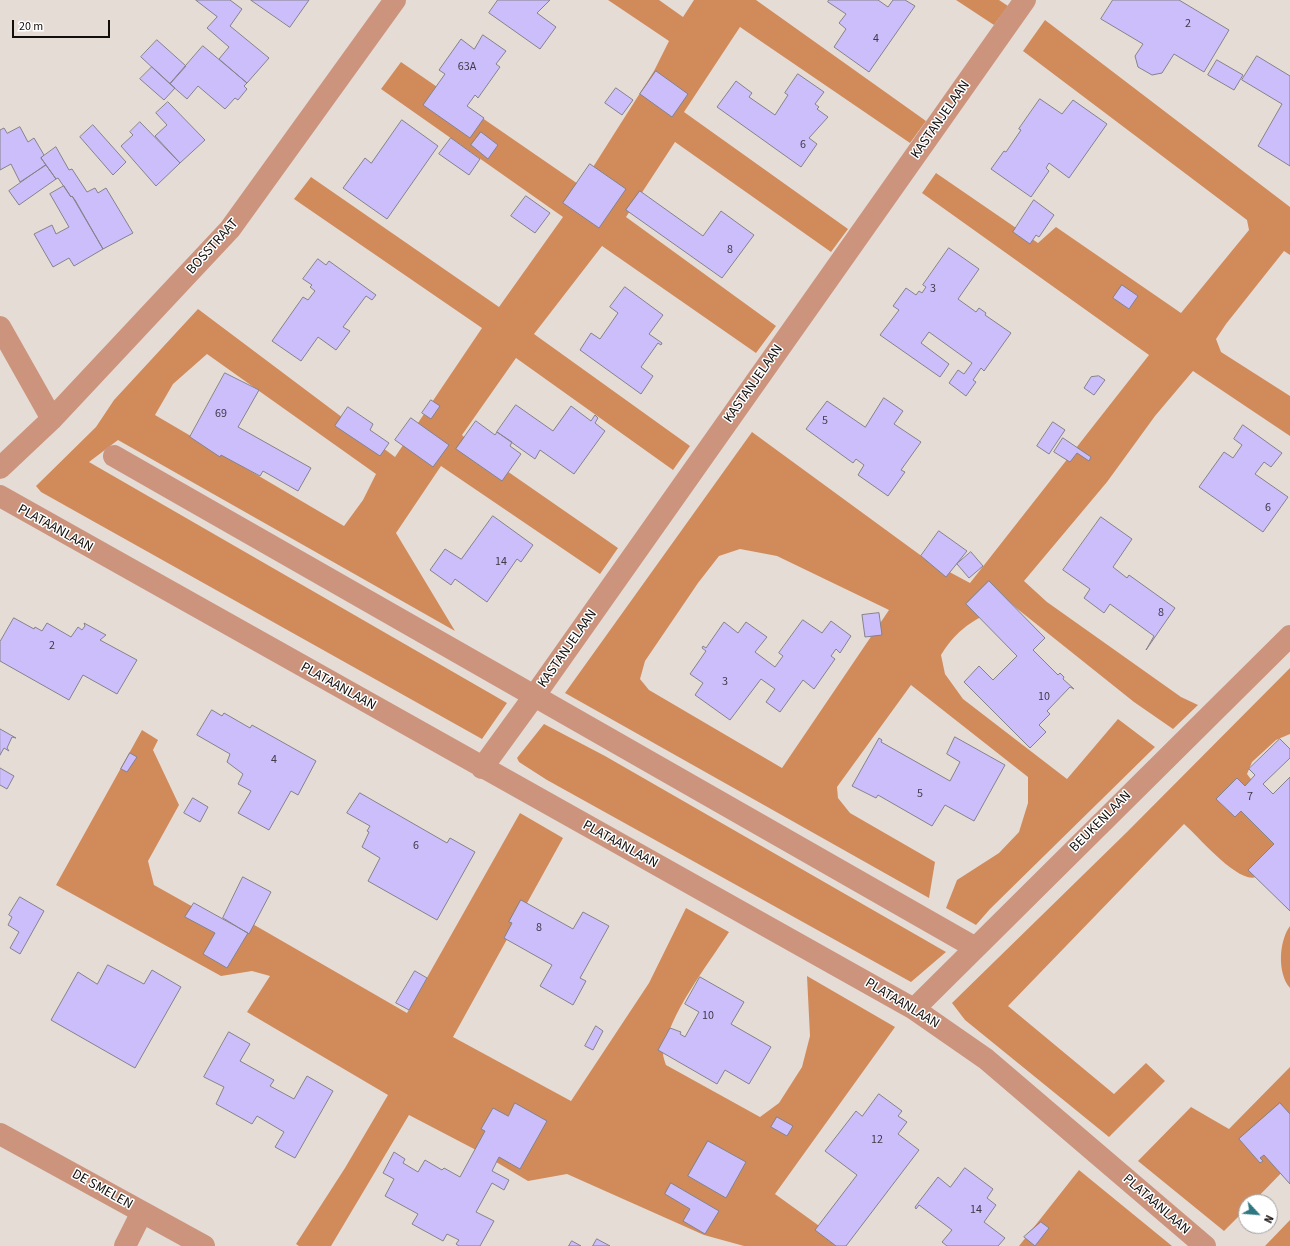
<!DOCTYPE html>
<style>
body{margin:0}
#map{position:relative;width:1290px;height:1246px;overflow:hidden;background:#e6dcd6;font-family:"Source Sans 3",sans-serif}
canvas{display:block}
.north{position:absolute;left:1238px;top:1194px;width:40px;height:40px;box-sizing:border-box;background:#fff;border:1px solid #a09f9e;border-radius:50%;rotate:116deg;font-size:11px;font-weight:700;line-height:16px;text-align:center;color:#120e0c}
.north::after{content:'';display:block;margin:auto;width:14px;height:18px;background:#2f7780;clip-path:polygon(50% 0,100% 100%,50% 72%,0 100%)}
.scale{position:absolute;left:12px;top:20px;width:98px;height:18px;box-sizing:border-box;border:2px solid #120e0c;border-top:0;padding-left:5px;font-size:12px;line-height:14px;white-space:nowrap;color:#120e0c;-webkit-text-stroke:3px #fff;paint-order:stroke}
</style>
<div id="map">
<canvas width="1290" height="1246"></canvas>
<div class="north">N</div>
<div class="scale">20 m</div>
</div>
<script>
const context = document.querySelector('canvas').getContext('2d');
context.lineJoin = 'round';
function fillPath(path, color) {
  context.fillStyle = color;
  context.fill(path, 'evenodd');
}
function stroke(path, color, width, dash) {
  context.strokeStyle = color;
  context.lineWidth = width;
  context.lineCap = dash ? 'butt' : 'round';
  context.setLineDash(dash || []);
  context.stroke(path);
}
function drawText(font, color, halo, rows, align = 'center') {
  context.font = font + ' "Source Sans 3",sans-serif';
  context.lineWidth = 3;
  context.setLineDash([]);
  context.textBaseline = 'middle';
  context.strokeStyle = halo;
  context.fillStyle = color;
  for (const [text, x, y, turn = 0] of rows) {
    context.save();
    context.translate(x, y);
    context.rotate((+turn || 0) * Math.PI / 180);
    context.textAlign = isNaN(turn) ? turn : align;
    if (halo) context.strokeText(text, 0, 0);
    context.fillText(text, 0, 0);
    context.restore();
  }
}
fillPath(new Path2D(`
 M608,0h51l24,17 11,-17h62l170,121 -16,22 -170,-116 -56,85 164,117 -17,23 -156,-110 -49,75 150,109 -20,27 -154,-107 -68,88 156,112 -17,24 -157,-112 -54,77 19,18 137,95 -18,26 -159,-108 -45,67 59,98 -337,-191 -29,22 418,241 -25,36 -441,-247 -5,-6 60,-59 18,-27 84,-91 197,148 87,-129 -188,-129 17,-22 188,130 64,-90 -182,-128 20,-27 180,124 73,-115 15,-30zM207,354l169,120 -13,26 -19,26 -189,-111 18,-31z
 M956,0h43l9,6 -14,19z
 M1045,20l245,187v48l-6,-4 -58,73 -10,15 5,13 69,44v40l-97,-65 -38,45 -48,66 -83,99 23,21 134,95 17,8 -25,24 -39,-27 -124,-99c-31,15 -50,21 -69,52l4,19 18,25 104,80 51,-60 37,28 -165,162 -14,16 -30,-17 11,-28 42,-27 20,-21 9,-29v-26l-117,-92 -74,102 1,11 12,15 85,49 -6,36 -364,-205 187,-261 175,128 43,23 179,-228 -227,-162 14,-20 102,70 18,-16 125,86 68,-83 -2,-10 -224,-169zM740,549l37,7 112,54 -107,158 -133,-78 -9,-11 5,-18 53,-78 21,-27z
 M1290,668v66l-14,6 -24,22 -5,12 28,37 15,39c-8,7 -24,24 -34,27 -18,7 -58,-41 -72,-53l-176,182 106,88 32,-31 19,18 -56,56 -144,-117 -13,-17 175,-171z
 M544,724l61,32 341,196 -35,30 -364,-202 -28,-18 -2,-4z
 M142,730l16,10 -5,10 26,55 -31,56 6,24 82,46 8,-12 163,94 113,-200 43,25 -110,199 118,64 78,-118 37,-75 43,24c-22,34 -60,82 -66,121 0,4 2,9 3,12l94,52 19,-14 23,-36 8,-31 -3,-60 88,51 -120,167 72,52h-103l-40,-11 -137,-61 -39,7 -52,-31 -67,-35 -78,131h-32l-3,-2 49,-76 43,-73 -141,-83 23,-36 -18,-5 -31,5 -165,-91z
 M1290,926v62c-13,-15 -11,-47 0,-62z
 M1290,1067v97l-37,38h-7v7l-22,22 -86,-70 53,-54 38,22z
 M1079,1170l93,76h-153z
 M1290,1220v26h-25z`), '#d18b5b');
const building = new Path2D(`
 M196,0h34l12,9 -12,17 39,32 -22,25 -28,-24 10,-12 -22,-19 10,-11z
 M251,0h58l-19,27z
 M498,0h52l-13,13 19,14 -16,22 -51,-36z
 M829,0h49l10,7 5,-7h12l10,6 -46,66 -35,-25 12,-18 -7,-6 7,-9 -18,-12z
 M1113,0h66l50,30 -25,42 -30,-18 -12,19 -10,2 -14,-8 -3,-11 8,-12 -42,-25z
 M483,35l23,16 -10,13 4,3 -22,31 -3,-3 -8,11 17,12 -14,20 -47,-33 22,-31 -6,-4 22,-31 13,10z
 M157,40l29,26 -16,18 -29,-27z
 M203,46l44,37 -3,3 3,3 -9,11 -3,-2 -10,11 -27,-23 -11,13 -17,-15z
 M1257,56l33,20v90l-32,-20 24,-42 -40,-24z
 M1217,60l26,15 -9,15 -26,-15z
 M152,67l23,21 -11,12 -24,-21z
 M656,71l32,23 -16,23 -32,-23z
 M798,74l26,18 -9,12 4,3 -2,2 11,8 -19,21 8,6 -16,23 -84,-60 19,-26 16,12 -3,4 26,18 13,-20 -3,-2z
 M616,88l17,12 -11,15 -17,-12z
 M1040,99l22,15 11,-14 34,24 -38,54 -20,-15 -3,5 3,3 -18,26 -40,-28 13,-18 2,1 15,-22 -2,-1z
 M168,102l37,38 -25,23 -25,-27 12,-11 -11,-12z
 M402,120l36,26 -51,73 -44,-31 22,-30 6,5z
 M140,122l40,41 -24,23 -35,-40 12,-11 -3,-3z
 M93,125l33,37 -13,13 -33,-38z
 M20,127l8,15 6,-4 10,17 -3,3 5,7 -26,17 -9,-18 -11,6v-40l4,-2 3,5z
 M481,132l17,13 -10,14 -17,-14z
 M451,138l29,21 -11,16 -30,-21z
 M56,147l13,23 3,-1 15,23 8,-4 3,5 8,-5 27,45 -30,16 -31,-53 -1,1 -13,-19 -2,1 -15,-21z
 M590,164l36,25 -27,39 -36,-25z
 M46,165l10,14 -37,26 -10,-14z
 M64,186l7,11 1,-1 3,4 28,49 -29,17 -5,-8 -16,9 -19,-33 18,-9 4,9 13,-7 -19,-33z
 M640,191l63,45 18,-25 33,24 -32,43 -96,-68z
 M526,196l24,17 -15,20 -24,-17z
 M1034,200l20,15 -15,22 -3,-2 -6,9 -17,-12z
 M949,248l30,21 -21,30 18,13 3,-4 7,5 -1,2 26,18 -27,38 -3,-3 -8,12 3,2 -10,14 -17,-13 9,-13 6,4 8,-11 -43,-31 -8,11 28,21 -9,13 -60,-42 19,-25 -6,-4 13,-18 10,7 3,-4 3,2 4,-6 -3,-2z
 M318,259l8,6 3,-4 47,34 -4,5 -6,-4 -23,31 7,4 -14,19 -18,-13 -17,24 -29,-20 31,-44 5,3 7,-9 -5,-4 2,-2 -9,-6z
 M1122,285l16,11 -9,13 -16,-11z
 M625,287l38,28 -14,19 13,9 -1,2 -3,-2 -17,24 12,9 -12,18 -61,-44 11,-17 9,6 18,-26 -8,-6z
 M225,373l34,17 -21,37 73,41 -13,23 -35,-20 -3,5 -39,-21 -1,2 -30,-20z
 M1099,376l6,4 -11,15 -10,-7 7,-11z
 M884,398l19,13 -9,13 27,18 -20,28 4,2 -17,24 -30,-21 6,-10 -8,-6 -3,4 -47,-34 21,-28 38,26z
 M431,400l9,6 -9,13 -9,-6z
 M516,405l37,26 18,-25 20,15 4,-6 3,3 -3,5 10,8 -31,43 -34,-24 -5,9 -38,-27z
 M348,407l25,17 -3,6 19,13 -9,13 -45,-30z
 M411,418l38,27 -16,22 -38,-27z
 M476,421l19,14 2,-3 15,10 -2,4 11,8 -19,27 -46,-32z
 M1053,422l12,8 -16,24 -12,-8z
 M1243,425l39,28 -11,14 -7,-5 -9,12 33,23 -25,35 -64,-45 25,-35 9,6 9,-13 -8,-6z
 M1063,438l28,19 -2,4 -12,-8 -7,9 -16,-10z
 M493,516l40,29 -12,17 -4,-3 -30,43 -32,-23 -4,6 -21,-15 15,-21 16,10z
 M1101,517l31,22 -19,28 14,11 2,-3 46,33 -29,42 8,-14 -44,-32 -6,9 -20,-15 6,-9 -27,-19z
 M939,531l28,20 -21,26 -25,-21z
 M971,552l12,14 -14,12 -12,-14z
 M989,581l56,57 -12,12 25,25 2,-2 4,4 -1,2 11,10 -4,-2 -23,24 3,3 -11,11 7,7 -16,16 -66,-66 15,-16 14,14 24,-24 -51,-52z
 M879,613l3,22 -17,2 -3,-22z
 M14,618l20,11 1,-2 7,4 5,-8 24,14 7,-10 4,3 3,-4 -1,-3 22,12 -6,5 37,20 -20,34 -34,-19 -14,25 -69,-39v-19z
 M803,620l19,13 9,-12 20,15 -11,17 -4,-4 -5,7 4,3 -21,30 -11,-9 -23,32 -14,-10 9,-13 -14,-10 -31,41 -35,-25 8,-12 -13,-9 16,-23 -4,-3 1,-2 3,2 18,-26 14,11 8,-11 21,15 -12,15 20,15 8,-11 -4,-3z
 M212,710l10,6 2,-3 26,15 2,-3 64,36 -18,34 -7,-4 -22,39 -31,-17 13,-22 -13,-7 5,-10 -16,-12 3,-8 -33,-19z
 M0,729l16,9 -4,-1 -5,11 2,3 -5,-3 -4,7z
 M955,737l50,28 -31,56 -29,-16 -13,21 -54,-31 -2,3 -24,-12 27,-48 3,2 -1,2 69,39 10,-19 -13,-8z
 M1280,739l10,10v9l-27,26 10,10 17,-17v134l-42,-41 26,-26 -33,-33 -6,6 -19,-18 21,-21 8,8 10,-11 -6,-6z
 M130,753l7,4 -10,15 -6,-3z
 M0,768l14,8 -7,13 -7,-4z
 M360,793l87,50 3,-5 25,14 -38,68 -69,-39 12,-23 -18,-11 7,-15 -2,-1 3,-5 -23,-13z
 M193,798l15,9 -8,15 -16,-9z
 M243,877l28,15 -22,42 -26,-16z
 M20,897l24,14 -24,43 -10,-6 9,-16 -11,-7 4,-8 -3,-2z
 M521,900l52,29 10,-17 26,14 -29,52 6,3 -13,24 -33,-19 12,-21 -48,-27 8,-15 -3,-1z
 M194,903l54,30 -21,35 -24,-14 12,-21 -30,-16z
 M108,965l36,19 8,-14 29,17 -46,81 -84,-48 27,-48 19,12z
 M415,971l12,7 -18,32 -13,-7z
 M700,977l44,25 -13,22 40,23 -22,37 -24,-14 -8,14 -59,-34 12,-22 11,4 -1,2 5,3 14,-25 -14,-8z
 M596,1026l7,5 -10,19 -8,-4z
 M229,1032l21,12 -10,17 34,19 -4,6 24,13 13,-23 26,15 -38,67 -20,-11 9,-15 -27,-16 -5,8 -36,-20 8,-17 -20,-10z
 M879,1094l23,17 -4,5 9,6 -9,12 21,16 -73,96h-10l-21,-16 42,-55 -32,-24 31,-40 6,5z
 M515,1103l32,18 -27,48 -21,-12 -7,14 17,9 -5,10 -12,-7 -16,29 18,9 -14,25h-21l-3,-2 3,-4 -12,-6 -4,7 -31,-17 6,-10 -33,-18 9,-17 -11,-6 11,-21 11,7 -2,4 15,9 7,-12 17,10 2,-2 16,9 25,-46 -4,-2 12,-21 15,8z
 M1280,1103l10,11v70l-26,-29 -4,3 3,3 -3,2 -21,-24z
 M777,1117l16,9 -6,10 -16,-9z
 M708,1141l38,21 -20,36 -38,-22z
 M965,1168l28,21 -6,9 9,7 -12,17 21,16 -7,8h-51l-5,-4 10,-12 -33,-25 -3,4 -1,-2 23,-30 12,10z
 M671,1183l48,28 -14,23 -22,-13 7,-12 -25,-15z
 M1041,1222l8,6 -14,18 -11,-9z
 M597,1239l13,7h-17z
 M572,1241l9,5h-12z`);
fillPath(building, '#ccbefb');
stroke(building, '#84828b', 1);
stroke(new Path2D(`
 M0,327l52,92
 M114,456l860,491
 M0,468l52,-49 178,-190 165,-229
 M0,496l914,513 72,50 219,187
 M482,768l53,-73 490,-695
 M914,1009l376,-373
 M0,1134l204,112
 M125,1246l17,-34`), '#cc947d', 22);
drawText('12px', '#403a48', null, [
 ["2",1188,24],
 ["4",876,39],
 ["63A",467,67],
 ["6",803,145],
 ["8",730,250],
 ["3",933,289],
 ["69",221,414],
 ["5",825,421],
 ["6",1268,508],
 ["14",501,562],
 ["8",1161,613],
 ["2",52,646],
 ["3",725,682],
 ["10",1044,697],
 ["4",274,760],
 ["5",920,794],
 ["7",1250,797],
 ["6",416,846],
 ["8",539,928],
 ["10",708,1016],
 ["12",877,1140],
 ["14",976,1210]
]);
drawText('14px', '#120e0c', '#fff', [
 ["KASTANJELAAN",941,120,-55],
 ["BOSSTRAAT",213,247,-48],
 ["KASTANJELAAN",754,384,-55],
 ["PLATAANLAAN",55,529,29],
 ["KASTANJELAAN",568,649,-55],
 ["PLATAANLAAN",338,687,29],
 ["BEUKENLAAN",1101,822,-45],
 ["PLATAANLAAN",620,845,29],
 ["PLATAANLAAN",902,1004,31],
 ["DE SMELEN",102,1190,29],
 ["PLATAANLAAN",1156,1205,41]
]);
</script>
